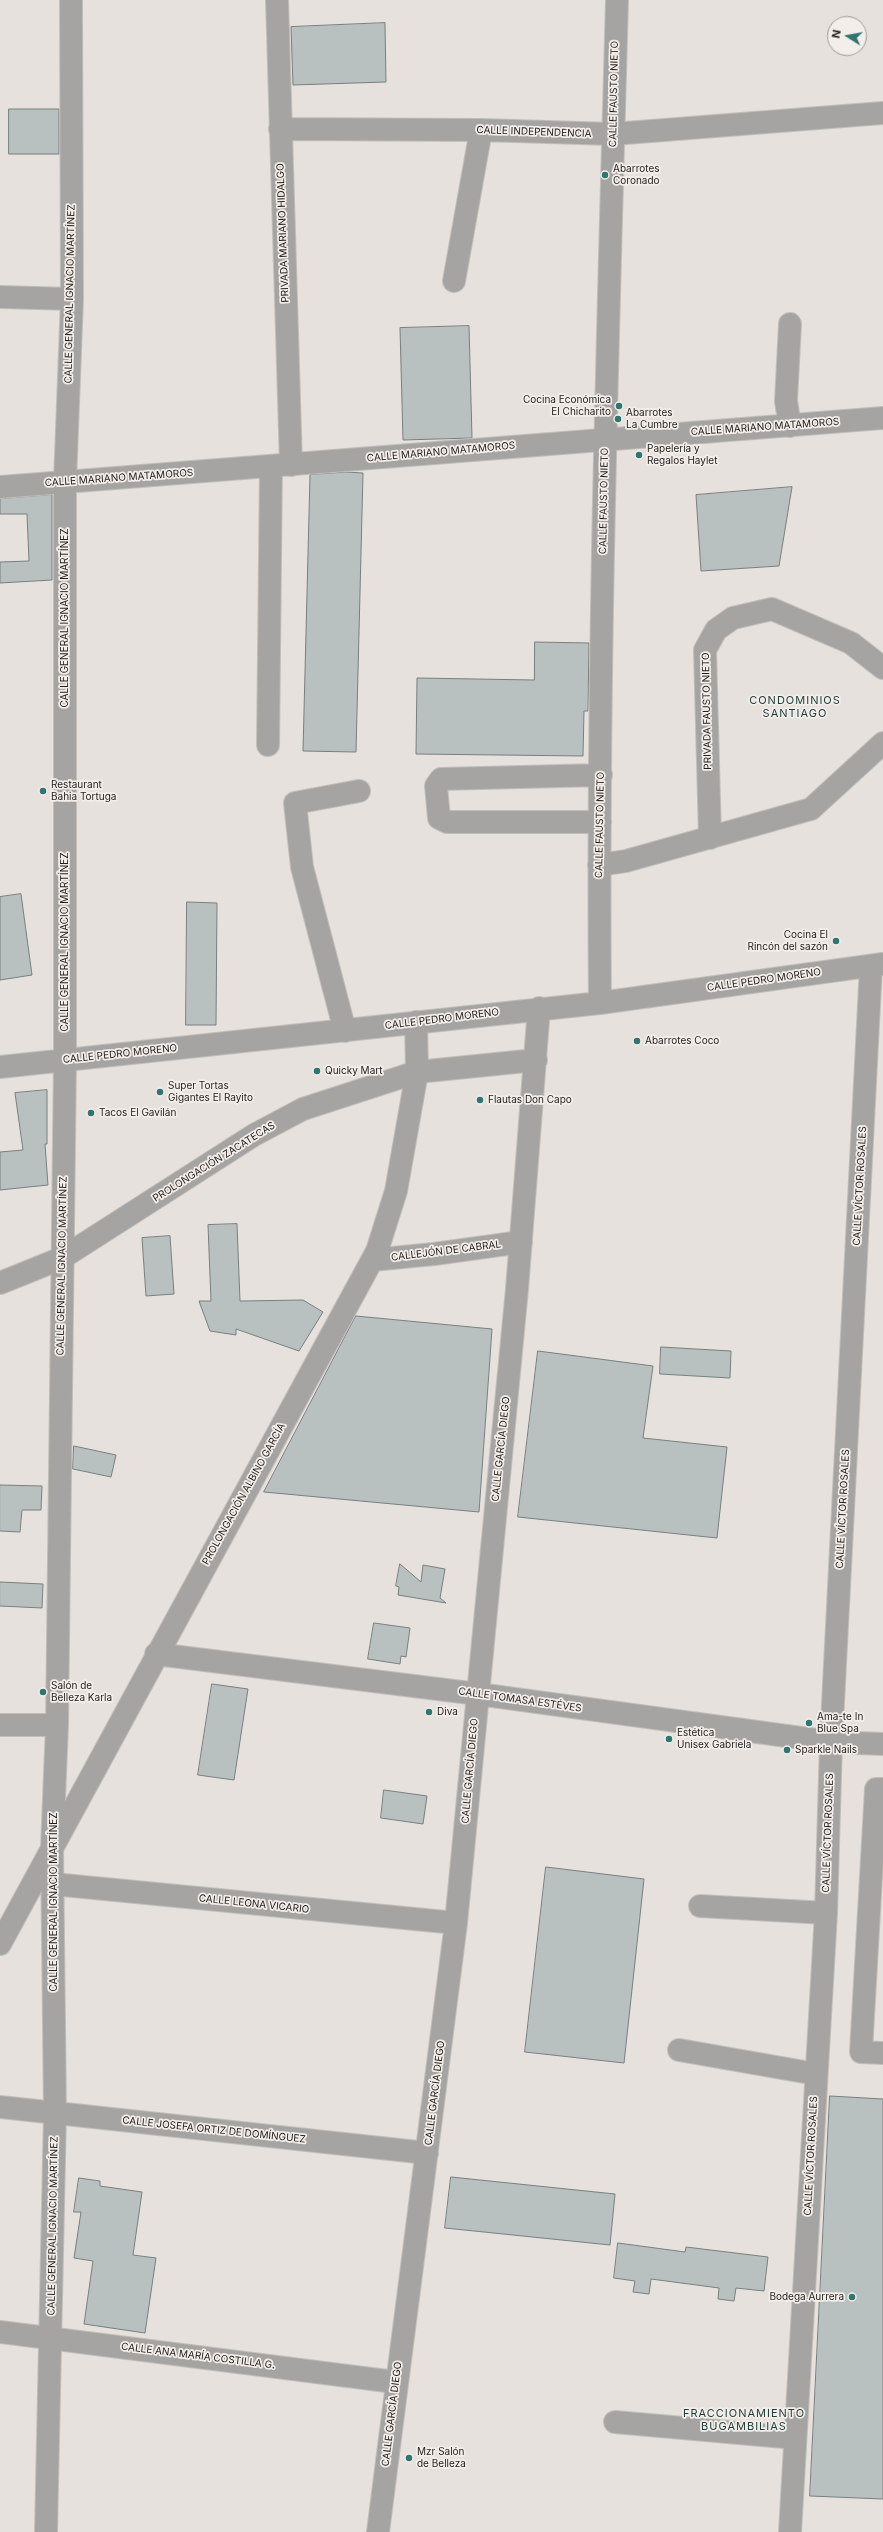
<!DOCTYPE html>
<meta charset="utf-8">
<style>
body{margin:0}
#map{position:relative;width:883px;height:2532px;overflow:hidden;background:#e6e1dc;font-family:Inter,sans-serif}
canvas{display:block}
.north{position:absolute;left:827px;top:16px;width:40px;height:40px;box-sizing:border-box;background:#f4eeea;border:1px solid #9f9b98;border-radius:50%;rotate:281deg;font-size:11px;font-weight:700;line-height:16px;text-align:center;color:#201e1c}
.north::after{content:'';display:block;margin:auto;width:14px;height:18px;background:#2d7671;clip-path:polygon(50% 0,100% 100%,50% 72%,0 100%)}
</style>
<div id="map">
<canvas width="883" height="2532"></canvas>
<div class="north">N</div>
</div>
<script>
const context = document.querySelector('canvas').getContext('2d');
context.lineJoin = 'round';
function fillPath(path, color) {
  context.fillStyle = color;
  context.fill(path, 'evenodd');
}
function stroke(path, color, width, dash) {
  context.strokeStyle = color;
  context.lineWidth = width;
  context.lineCap = dash ? 'butt' : 'round';
  context.setLineDash(dash || []);
  context.stroke(path);
}
function drawText(font, color, halo, rows, align = 'center') {
  context.font = font + ' Inter,sans-serif';
  context.lineWidth = 3.5;
  context.setLineDash([]);
  context.textBaseline = 'middle';
  context.strokeStyle = halo;
  context.fillStyle = color;
  for (const [text, x, y, turn = 0] of rows) {
    context.save();
    context.translate(x, y);
    context.rotate((+turn || 0) * Math.PI / 180);
    context.textAlign = isNaN(turn) ? turn : align;
    if (halo) context.strokeText(text, 0, 0);
    context.fillText(text, 0, 0);
    context.restore();
  }
}
const building = new Path2D(`
 M385,23l1,59 -93,3 -2,-58z
 M9,109h50v45h-50z
 M469,326l3,112 -69,2 -3,-112z
 M346,472l17,1 -7,279 -53,-1 7,-276z
 M792,487l-13,79 -78,5 -5,-76z
 M52,495v85l-52,3v-21l29,-1 -2,-47h-27v-15z
 M535,642l54,1 -1,68h-4l-1,45 -167,-2 1,-76 117,2z
 M21,894l11,81 -32,5v-83z
 M187,902l30,1 -1,122h-30z
 M47,1090v54h-2l3,41 -48,5v-38l23,-2 -8,-57z
 M237,1224l3,77 63,-1 20,12 -24,39 -63,-22v6l-26,-4 -11,-30h12l-3,-76z
 M170,1236l4,58 -28,2 -4,-58z
 M356,1316l136,13 -13,183 -215,-20z
 M661,1347l70,4 -1,27 -70,-4z
 M538,1351l115,15 -10,72 84,9 -10,91 -199,-21z
 M74,1446l42,9 -5,22 -38,-8z
 M0,1485l42,1 -1,24h-19l-2,22 -20,-1z
 M400,1564l21,18 2,-17 22,4 -5,29 6,5 -48,-8 1,-8 -3,-1z
 M0,1582l43,2 -1,24 -42,-2z
 M374,1623l36,5 -4,29 -5,-1 -1,8 -32,-5z
 M212,1684l36,5 -14,91 -36,-5z
 M384,1790l43,6 -4,28 -42,-6z
 M546,1867l98,12 -20,184 -99,-11z
 M830,2096l53,3v400l-73,-3z
 M451,2177l164,17 -5,51 -165,-17z
 M79,2178l21,3v5l42,6 -9,63 23,3 -11,75 -61,-9 9,-63 -19,-3 7,-46h-7z
 M618,2243l67,9 1,-5 82,10 -4,34 -28,-3 -2,13 -16,-2 1,-11 -68,-9 -2,15 -16,-2 2,-11 -21,-3z`);
fillPath(building, '#b9c0c0');
stroke(building, '#78807f', 1);
const minor = new Path2D(`
 M277,0l14,465
 M280,129l201,1 132,4 270,-21
 M454,281l27,-151
 M0,297l72,2
 M790,426l-4,-25 4,-77
 M0,487l883,-69
 M268,745l3,-279
 M600,822h-153l-8,-4 -3,-32 5,-7 160,-4
 M710,838l-5,-188 11,-20 17,-12 39,-9 79,34 32,25
 M599,865l27,-4 185,-52 72,-66
 M600,1003c-3,-334 8,-669 17,-1003
 M345,1031l-43,-164 -7,-64 64,-12
 M0,1067l600,-64 283,-39
 M372,1260l62,-6 87,-12
 M0,1283l62,-25 192,-123 49,-26 114,-37 119,-12
 M156,1654l322,40 353,48 52,2
 M0,1725h57
 M883,1789h-7l-15,263 22,1
 M53,1884l403,39
 M700,1906l126,7
 M0,1944l377,-693 19,-60 21,-119 -1,-50
 M679,2050l137,24
 M0,2107l427,46
 M0,2332l395,50
 M615,2422l180,16
 M46,2532l9,-419 -3,-265 5,-123 8,-666v-577l7,-183 -1,-299
 M378,2532l78,-609 61,-634 22,-281
 M790,2532l36,-619 5,-171 40,-776`);
stroke(minor, '#c2beb9', 24);
stroke(minor, '#a6a4a2', 22);
for (const [x, y, r, color] of [
 [605,175,4,"#2d7671"],
 [619,406,4,"#2d7671"],
 [618,419,4,"#2d7671"],
 [639,455,4,"#2d7671"],
 [43,791,4,"#2d7671"],
 [836,941,4,"#2d7671"],
 [637,1041,4,"#2d7671"],
 [317,1071,4,"#2d7671"],
 [160,1092,4,"#2d7671"],
 [480,1100,4,"#2d7671"],
 [91,1113,4,"#2d7671"],
 [43,1692,4,"#2d7671"],
 [429,1712,4,"#2d7671"],
 [809,1723,4,"#2d7671"],
 [669,1739,4,"#2d7671"],
 [787,1750,4,"#2d7671"],
 [852,2297,4,"#2d7671"],
 [409,2458,4,"#2d7671"]
]) {
  const dot = new Path2D();
  dot.arc(x, y, r, 0, 2 * Math.PI);
  context.fillStyle = color;
  context.fill(dot);
  stroke(dot, '#f4eeea', 1.5);
}
drawText('10px', '#201e1c', '#f4eeea', [
 ["CALLE FAUSTO NIETO",614,94,-89],
 ["CALLE INDEPENDENCIA",534,132,2],
 ["PRIVADA MARIANO HIDALGO",283,233,-92],
 ["CALLE GENERAL IGNACIO MARTÍNEZ",70,294,-89],
 ["CALLE MARIANO MATAMOROS",765,427,-4],
 ["CALLE MARIANO MATAMOROS",441,452,-5],
 ["CALLE MARIANO MATAMOROS",119,478,-4],
 ["CALLE FAUSTO NIETO",604,501,-89],
 ["CALLE GENERAL IGNACIO MARTÍNEZ",65,618,-90],
 ["PRIVADA FAUSTO NIETO",707,711,-91],
 ["CALLE FAUSTO NIETO",600,825,-89],
 ["CALLE GENERAL IGNACIO MARTÍNEZ",65,942,-90],
 ["CALLE PEDRO MORENO",764,980,-8],
 ["CALLE PEDRO MORENO",442,1019,-7],
 ["CALLE PEDRO MORENO",120,1054,-6],
 ["PROLONGACIÓN ZACATECAS",214,1162,-32],
 ["CALLE VÍCTOR ROSALES",860,1186,-87],
 ["CALLEJÓN DE CABRAL",446,1251,-7],
 ["CALLE GENERAL IGNACIO MARTÍNEZ",62,1266,-89],
 ["CALLE GARCÍA DIEGO",501,1449,-84],
 ["PROLONGACIÓN ALBINO GARCÍA",244,1494,-61],
 ["CALLE VÍCTOR ROSALES",843,1509,-87],
 ["CALLE TOMASA ESTÉVES",520,1700,8],
 ["CALLE GARCÍA DIEGO",470,1771,-85],
 ["CALLE VÍCTOR ROSALES",828,1833,-88],
 ["CALLE GENERAL IGNACIO MARTÍNEZ",54,1902,-90],
 ["CALLE LEONA VICARIO",254,1904,6],
 ["CALLE GARCÍA DIEGO",435,2093,-83],
 ["CALLE JOSEFA ORTIZ DE DOMÍNGUEZ",214,2130,6],
 ["CALLE VÍCTOR ROSALES",811,2156,-87],
 ["CALLE GENERAL IGNACIO MARTÍNEZ",53,2226,-89],
 ["CALLE ANA MARÍA COSTILLA G.",198,2356,7],
 ["CALLE GARCÍA DIEGO",392,2414,-83]
]);
drawText('10px', '#201e1c', '#f4eeea', [
 ["Abarrotes",613,169],
 ["Coronado",613,181],
 ["Cocina Económica",611,400,"right"],
 ["El Chicharito",611,412,"right"],
 ["Abarrotes",626,413],
 ["La Cumbre",626,425],
 ["Papelería y",647,449],
 ["Regalos Haylet",647,461],
 ["Restaurant",51,785],
 ["Bahia Tortuga",51,797],
 ["Cocina El",828,935,"right"],
 ["Rincón del sazón",828,947,"right"],
 ["Abarrotes Coco",645,1041],
 ["Quicky Mart",325,1071],
 ["Super Tortas",168,1086],
 ["Gigantes El Rayito",168,1098],
 ["Flautas Don Capo",488,1100],
 ["Tacos El Gavilán",99,1113],
 ["Salón de",51,1686],
 ["Belleza Karla",51,1698],
 ["Diva",437,1712],
 ["Ama-te In",817,1717],
 ["Blue Spa",817,1729],
 ["Estética",677,1733],
 ["Unisex Gabriela",677,1745],
 ["Sparkle Nails",795,1750],
 ["Bodega Aurrera",844,2297,"right"],
 ["Mzr Salón",417,2452],
 ["de Belleza",417,2464]
], 'left');
context.letterSpacing = '1px';
drawText('11px', '#1b3d3b', '#f4eeea', [
 ["CONDOMINIOS",795,701],
 ["SANTIAGO",795,714],
 ["FRACCIONAMIENTO",744,2414],
 ["BUGAMBILIAS",744,2427]
]);
context.letterSpacing = '0px';
</script>
